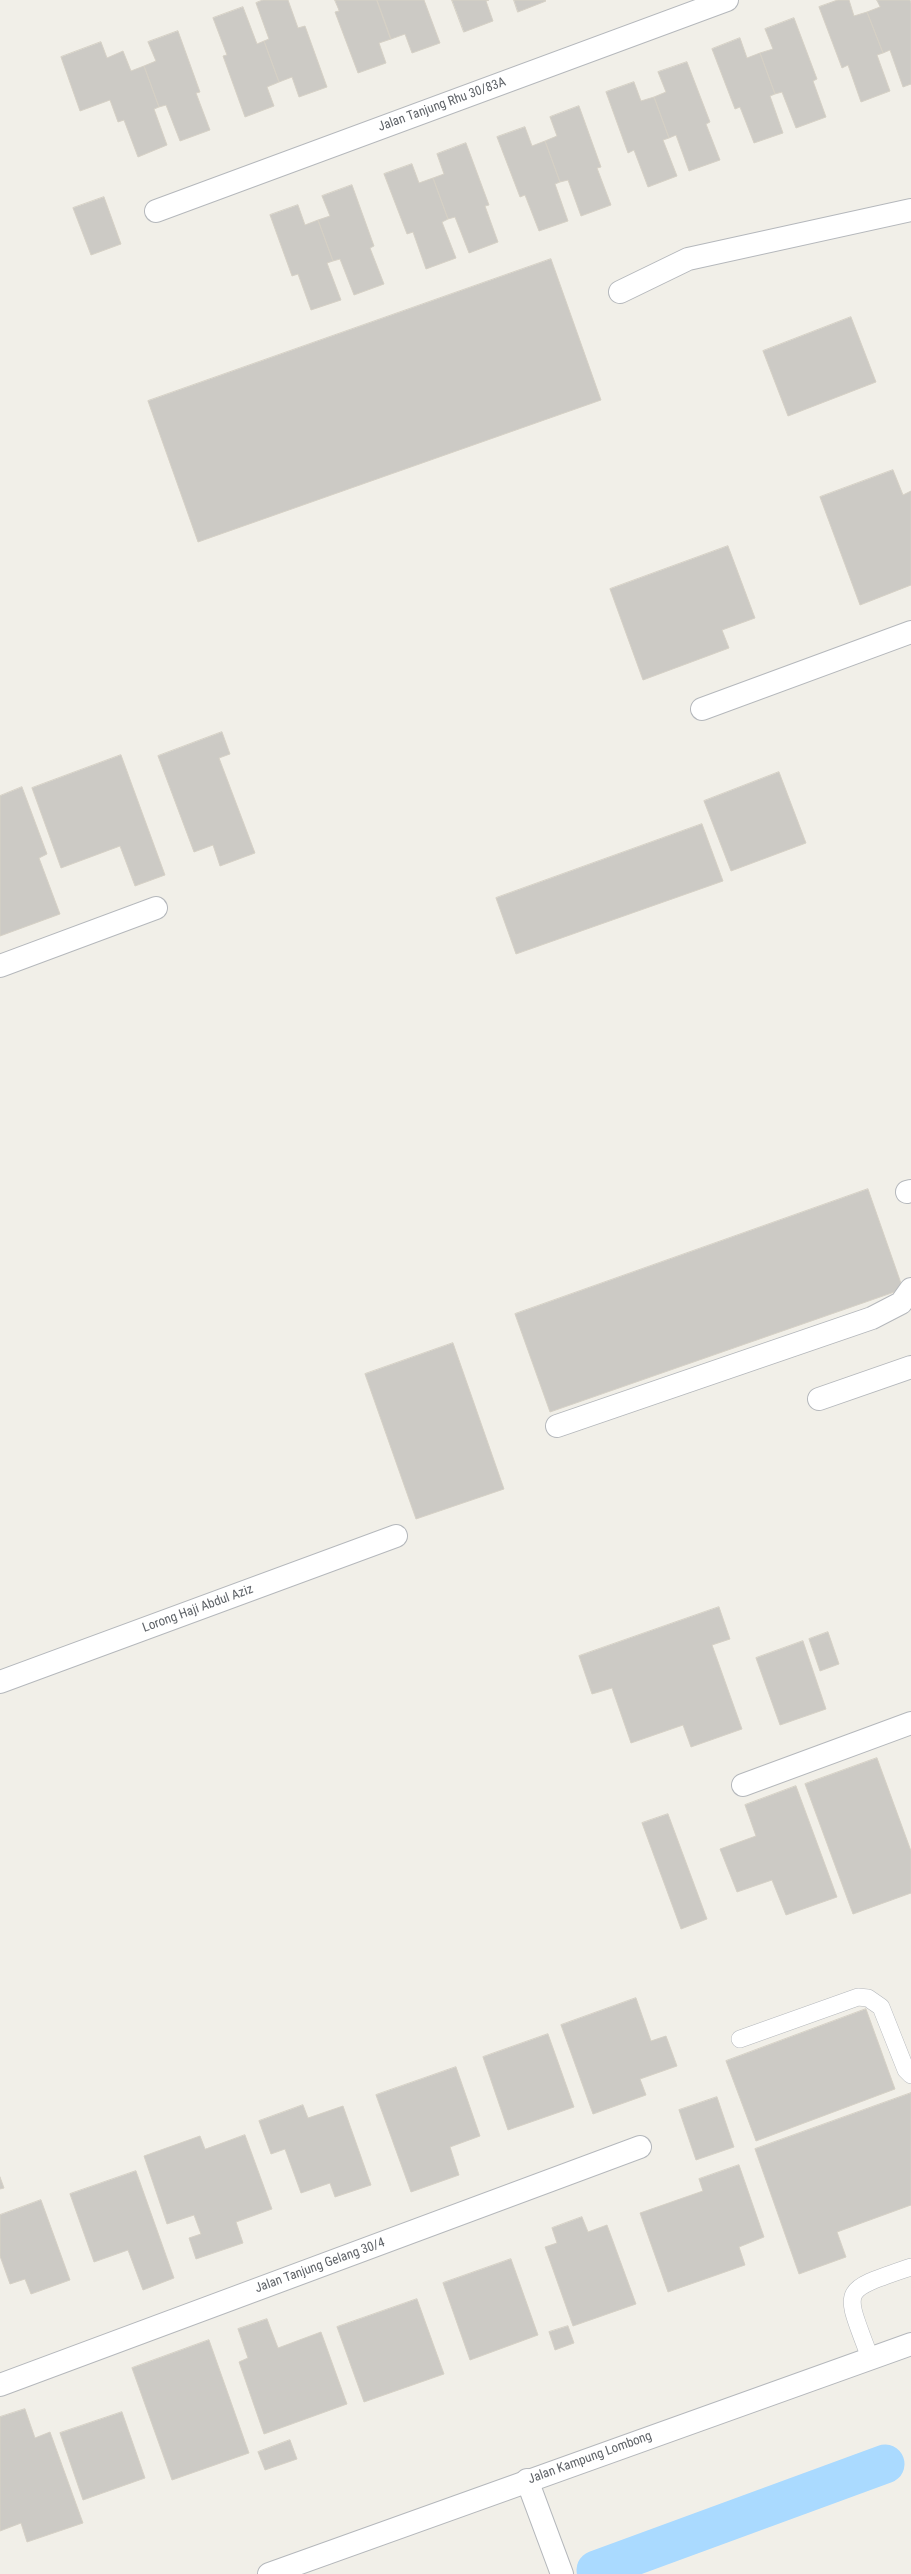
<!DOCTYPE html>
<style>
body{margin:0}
canvas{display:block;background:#f1efe8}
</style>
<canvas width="911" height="2574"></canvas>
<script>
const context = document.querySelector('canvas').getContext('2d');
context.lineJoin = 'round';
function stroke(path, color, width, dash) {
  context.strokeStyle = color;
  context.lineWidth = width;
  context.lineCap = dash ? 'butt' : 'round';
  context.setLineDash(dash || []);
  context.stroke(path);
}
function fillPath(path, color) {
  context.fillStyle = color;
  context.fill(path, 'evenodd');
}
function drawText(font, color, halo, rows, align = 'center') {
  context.font = font + ' "Roboto Condensed",sans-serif';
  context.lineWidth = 3;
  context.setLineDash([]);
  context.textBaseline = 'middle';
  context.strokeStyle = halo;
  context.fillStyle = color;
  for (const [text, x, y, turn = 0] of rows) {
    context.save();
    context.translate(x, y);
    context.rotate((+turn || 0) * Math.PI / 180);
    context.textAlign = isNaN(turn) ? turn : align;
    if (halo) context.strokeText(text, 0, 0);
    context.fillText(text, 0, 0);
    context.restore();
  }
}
stroke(new Path2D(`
 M596,2570l289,-106`), '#aadaff', 39);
const building = new Path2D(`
 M263,0h25l10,28 7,-2 22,61 -28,10 -7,-20 -13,5 -15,-41 5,-2 -13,-36z
 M335,0h42l14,39 -12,4 7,20 -28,10 -23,-61 4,-1z
 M377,0h47l16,43 -28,10 -7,-19 -14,5z
 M452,0h37l-3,1 7,20 -29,11z
 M514,0h31l1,1 -28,11z
 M838,0h11l5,16 13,-4 16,41 -6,2 13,36 -29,11 -13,-37 -6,3 -23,-61z
 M877,0h33l1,3v81l-8,3 -13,-37 -7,3 -16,-41 13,-5z
 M243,7l14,37 7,-3 15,41 -12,5 7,19 -29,11 -22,-61 4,-1 -14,-37z
 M794,18l23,61 -4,2 13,36 -30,11 -14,-36 -7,2 -15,-41 13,-4 -8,-20z
 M178,31l22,61 -4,1 14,37 -30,11 -14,-36 -7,2 -15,-41 12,-5 -8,-19z
 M740,38l7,20 13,-5 15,41 -5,2 13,37 -29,10 -14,-36 -5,2 -23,-60z
 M101,42l6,16 16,-7 8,20 13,-5 15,41 -5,2 13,36 -29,12 -14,-37 -6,2 -8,-22 -30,11 -19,-54z
 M687,62l23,60 -4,2 14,36 -31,11 -13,-36 -7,3 -15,-41 12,-5 -8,-20z
 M634,82l7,19 13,-4 15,41 -6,2 14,36 -29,11 -14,-37 -6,3 -22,-61z
 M579,106l22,61 -4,1 14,37 -30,11 -13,-36 -8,2 -15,-41 12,-5 -7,-19z
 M525,127l7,19 13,-5 15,41 -5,2 13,37 -29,10 -14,-36 -5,2 -23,-60z
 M466,143l23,62 -4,1 13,36 -29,11 -14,-36 -7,2 -15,-41 11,-4 -7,-20z
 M412,164l7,19 14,-5 15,41 -6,3 14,36 -30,11 -13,-37 -6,2 -23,-60z
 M352,185l22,61 -4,2 14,36 -30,11 -14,-36 -7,2 -15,-41 12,-4 -8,-20z
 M104,197l17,47 -30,11 -18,-47z
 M298,205l7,20 13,-5 15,41 -6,2 14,37 -30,10 -13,-36 -6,2 -22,-61z
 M551,259l50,141 -403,142 -50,-141z
 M851,317l25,65 -88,34 -25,-65z
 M893,470l10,25 8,-4v94l-51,20 -40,-108z
 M728,546l27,72 -33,12 7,18 -86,32 -33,-91z
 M222,732l8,22 -11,4 36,95 -35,13 -7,-21 -19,7 -36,-96z
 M121,755l44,120 -30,11 -15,-40 -59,22 -29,-80z
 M779,772l27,71 -75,28 -27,-70z
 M22,787l25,67 -8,4 21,56 -60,22v-140z
 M702,824l21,57 -207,73 -20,-56z
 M868,1189l35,100 -353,123 -35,-98z
 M453,1343l51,146 -88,30 -51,-145z
 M719,1607l11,32 -18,6 30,84 -51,18 -8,-22 -52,18 -19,-55 -20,6 -13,-38z
 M828,1632l11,32 -19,7 -11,-32z
 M803,1641l23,68 -46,16 -24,-67z
 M877,1758l34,93v42l-58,21 -48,-130z
 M796,1786l41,111 -51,18 -14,-35 -35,12 -17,-43 36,-13 -11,-31z
 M668,1814l39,105 -26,10 -39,-106z
 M636,1998l15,43 15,-5 11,30 -37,13 6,16 -53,19 -32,-89z
 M866,2009l29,80 -139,52 -30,-80z
 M548,2034l26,73 -66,23 -25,-73z
 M456,2067l24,69 -30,11 9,28 -48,17 -35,-97z
 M911,2093v112l-74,27 9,25 -47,17 -44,-125z
 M717,2097l17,50 -38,13 -17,-50z
 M303,2105l5,13 35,-12 28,79 -36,12 -5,-14 -29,10 -16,-44 -14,5 -12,-33z
 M245,2135l27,74 -36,13 7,21 -47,16 -7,-21 12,-4 -7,-19 -27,9 -23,-68 56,-20 5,13z
 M739,2165l25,72 -25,10 6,18 -77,27 -28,-79 63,-22 -4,-12z
 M136,2171l38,107 -31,12 -15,-40 -34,12 -24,-68z
 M0,2177l4,11 -4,1z
 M41,2200l29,80 -39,14 -6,-15 -15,5 -10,-28v-41z
 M582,2217l6,15 19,-7 29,79 -63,22 -28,-79 12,-4 -5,-15z
 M511,2259l27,76 -68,25 -27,-77z
 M417,2299l27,75 -80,28 -27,-75z
 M267,2319l11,29 43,-16 26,72 -83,30 -25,-72 9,-4 -10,-29z
 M568,2326l6,17 -19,7 -6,-18z
 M209,2340l40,113 -77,27 -40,-112z
 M25,2409l10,29 15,-6 33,91 -56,19 -6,-19 -21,8v-114z
 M122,2412l23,66 -62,22 -23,-67z
 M290,2440l7,19 -32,11 -7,-18z`);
fillPath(building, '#cccac5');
stroke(building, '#d6d1c6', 1);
const service = new Path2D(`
 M740,2039l118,-42 10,1 13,9 25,63 5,5
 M870,2358c-26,-71 -32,-66 41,-91`);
const minor = new Path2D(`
 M156,211l571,-211
 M620,292l68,-33 223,-49
 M702,709l209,-77
 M0,966l156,-58
 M907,1192l4,-1
 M819,1399l92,-32
 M557,1426l315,-108 29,-15 10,-14
 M0,1682l396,-146
 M743,1785l168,-62
 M0,2385l640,-238
 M527,2480l35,94`);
const tertiary = new Path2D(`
 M269,2574l642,-230`);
stroke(service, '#b5b8bc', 18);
stroke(minor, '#b5b8bc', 24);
stroke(tertiary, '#b5b8bc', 24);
stroke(service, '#fff', 17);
stroke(minor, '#fff', 22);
stroke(tertiary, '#fff', 22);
drawText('13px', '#5f6368', '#fff', [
 ["Jalan Tanjung Rhu 30/83A",442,105,-20],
 ["Lorong Haji Abdul Aziz",198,1609,-20],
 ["Jalan Tanjung Gelang 30/4",320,2266,-20],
 ["Jalan Kampung Lombong",590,2458,-20]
]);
</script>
